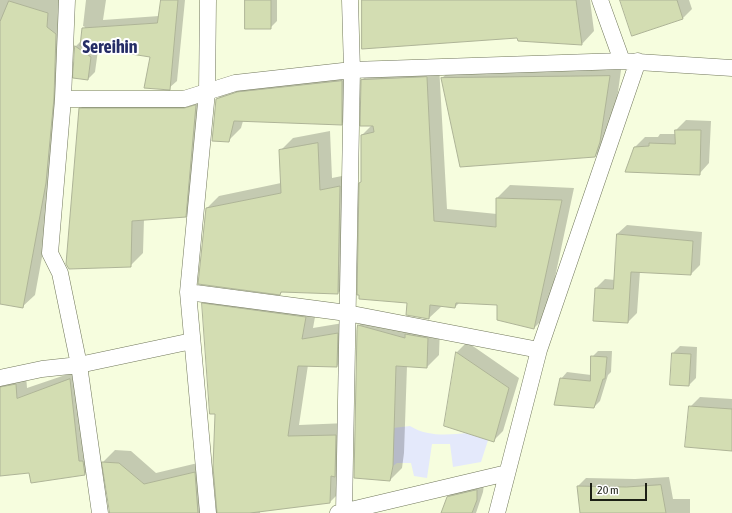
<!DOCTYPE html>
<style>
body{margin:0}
#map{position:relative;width:732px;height:513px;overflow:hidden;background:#f6fdde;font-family:"Asap Condensed",sans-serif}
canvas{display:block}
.scale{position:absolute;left:590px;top:483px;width:57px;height:18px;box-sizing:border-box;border:2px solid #1c1f14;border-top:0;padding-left:5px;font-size:12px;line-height:14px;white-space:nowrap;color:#1c1f14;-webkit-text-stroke:3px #fff;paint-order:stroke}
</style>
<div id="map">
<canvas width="732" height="513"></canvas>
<div class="scale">20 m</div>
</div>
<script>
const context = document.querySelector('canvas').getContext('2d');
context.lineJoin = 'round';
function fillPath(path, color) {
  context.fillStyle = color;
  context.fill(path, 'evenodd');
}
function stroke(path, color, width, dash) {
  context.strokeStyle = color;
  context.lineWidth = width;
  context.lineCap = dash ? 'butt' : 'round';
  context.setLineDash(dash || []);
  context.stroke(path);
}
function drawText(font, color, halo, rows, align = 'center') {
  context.font = font + ' "Asap Condensed",sans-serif';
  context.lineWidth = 4;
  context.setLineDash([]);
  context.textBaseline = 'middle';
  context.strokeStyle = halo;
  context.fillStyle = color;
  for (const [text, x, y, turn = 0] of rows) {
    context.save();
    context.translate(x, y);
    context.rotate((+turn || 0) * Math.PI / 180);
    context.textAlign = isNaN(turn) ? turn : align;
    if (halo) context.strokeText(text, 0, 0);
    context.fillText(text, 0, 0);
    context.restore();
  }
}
fillPath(new Path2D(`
 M410,426c24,15 54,6 81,5l-10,31 -28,5 -3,-23h-18l-5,34 -13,-2 -3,-13h-14l-4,3v-38z`), '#e4e9fb');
fillPath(new Path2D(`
 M0,0h60l-2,15 10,6 -10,149 -23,125 -13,12 -22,-4z
 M86,0h20l-3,20 56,-4 3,-16h23l-8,81 -8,7 -18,-32 -58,-9 5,3 -3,22 -7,7 -14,-2 2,-31 6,-6 3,-13 -2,-1z
 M246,0h31v21l-7,7z
 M363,0h227l4,31 -12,13z
 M621,0h68l3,9 -9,9 -50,17z
 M622,63l-9,65 -5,15 -13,13 -153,-78 13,-12z
 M439,65l8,144 50,5v-16l13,-13 64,3 -27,127 -13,13 -36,-24 -38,-2 -5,5 -13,-1 -13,12 -21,-16 -46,-121v-46l10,-10 -10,-45 13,-13z
 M355,68l-1,43 -13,13 -98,-3 -2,7 -13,13 -11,-42 13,-13z
 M208,93l-10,110 -13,13 -41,3 -1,34 -13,13 -50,-157 13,-13z
 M686,120l25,1 -2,42 -10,11 -64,-27 10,-10h13l2,-3h16v-4z
 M330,131l2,47 20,-4 -1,107 -13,12 -55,-2 -3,3 -74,-85 13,-13 62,-13 -1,-32 13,-13z
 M627,225l75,7 -2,33 -9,9 -51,-3 -3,42 -9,9 -32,-34 9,-9 10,1 2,-46z
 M215,292l102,14 -4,22 36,-6 -1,32 -11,12 -29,-1 -9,60 48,-2 -5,67 -12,12 -70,9v2h-149l-8,-51 12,-12 16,1 25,22 50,-12 5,45 7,4 -2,-97 -13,-109z
 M371,313l69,14 -1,28 -12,12 -20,-1 -3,87 -2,15 -12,12 -31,-155z
 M467,342l52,36 -16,53 -10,10 -48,-16 12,-73z
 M680,346l17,1 -1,31 -7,7 -16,-32z
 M598,351h14l-1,21 -3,3 -8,26 -6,6 -33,-28 6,-7 24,3 1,-18z
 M80,370l15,94 -10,10 -55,-3 -30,4v-100h26l1,13z
 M700,397l32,2v51l-42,-43z
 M669,477l4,22h17v14h-109l-3,-27 8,-8 49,1z
 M484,484l-1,8 -7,21h-34l6,-16 7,-7z`), '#0003');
const building = new Path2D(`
 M161,0h17l-8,90 -26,-2 6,-31 -70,-11 2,-18 75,-5z
 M245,0h26v29h-26z
 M362,0h214l6,45 -64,-4 -1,-3 -155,11z
 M620,0h57l6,19 -51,17z
 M9,1l39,12 -1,14 9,7 -2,64 -8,85 -23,125 -23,-4v-282z
 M75,46l16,11 -3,23 -15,-2z
 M610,76l-10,66 -5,15 -135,10 -19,-89z
 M427,77l7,144 62,6v-29l66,2 -28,129 -37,-9v-15l-41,-2 -1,5 -25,-3 -1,14 -23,-4 1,-12 -48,-4v-4h-2l2,-112 2,-1v-47l13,-3 -1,-6h-13l1,-46z
 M342,81v44l-108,-4 -5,21 -17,-1 4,-42 21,-7z
 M196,105l-10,112 -54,4 -1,46 -62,2 -3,-5 13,-156h105z
 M675,130h26l-1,45 -75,-3 9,-25 15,-1v-3l26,1z
 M318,143l2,47 20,-4 -2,108 -57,-2 -1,3 -82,-11 8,-76 75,-15 -2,-43z
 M617,234l76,7 -2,34 -60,-3 -3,51 -35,-2 2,-33 18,1z
 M202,303l104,14 -4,22 36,-6 -1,34 -39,-1 -10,70 48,-1 -1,42 -4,-1 -1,27 -80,10h-33l-4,-46 2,-53h-5z
 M358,325l47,13v-4l23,4 -1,30 -31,-2 -3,100 -3,15 -36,-3 3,-148z
 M456,352l53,36 -15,54 -50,-16z
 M672,353l19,1 -2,32 -19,-1z
 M591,356l16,1 -2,22h-2l-9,29 -40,-3 6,-27 30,3z
 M70,379l9,82h4l2,14 -54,8 -2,-10 -29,3v-89l16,-3 1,14z
 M689,406l43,3v42l-47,-4z
 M102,462l17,1 25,21 51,-12 3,41h-88z
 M661,485l5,28h-86l-3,-27 49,1z
 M477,490v10l-5,13h-31l6,-16z`);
fillPath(building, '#d3ddb2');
stroke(building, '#aeb497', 1);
const street = new Path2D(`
 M67,0l-4,99 -13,154 10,20 19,92 21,148
 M600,0l22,61 110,7
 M63,99h121l51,-16 117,-13 270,-9
 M188,292l159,21 192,37
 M0,378l42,-9 37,-4 113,-24
 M344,512l8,-442 -2,-70
 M208,513l-20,-221 19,-200 1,-92
 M338,513l169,-40
 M497,513l42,-163 99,-289`);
stroke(street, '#72785c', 17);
stroke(street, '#fff', 16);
drawText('bold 18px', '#252d66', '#fff', [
 ["Sereihin",110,47]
]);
</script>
